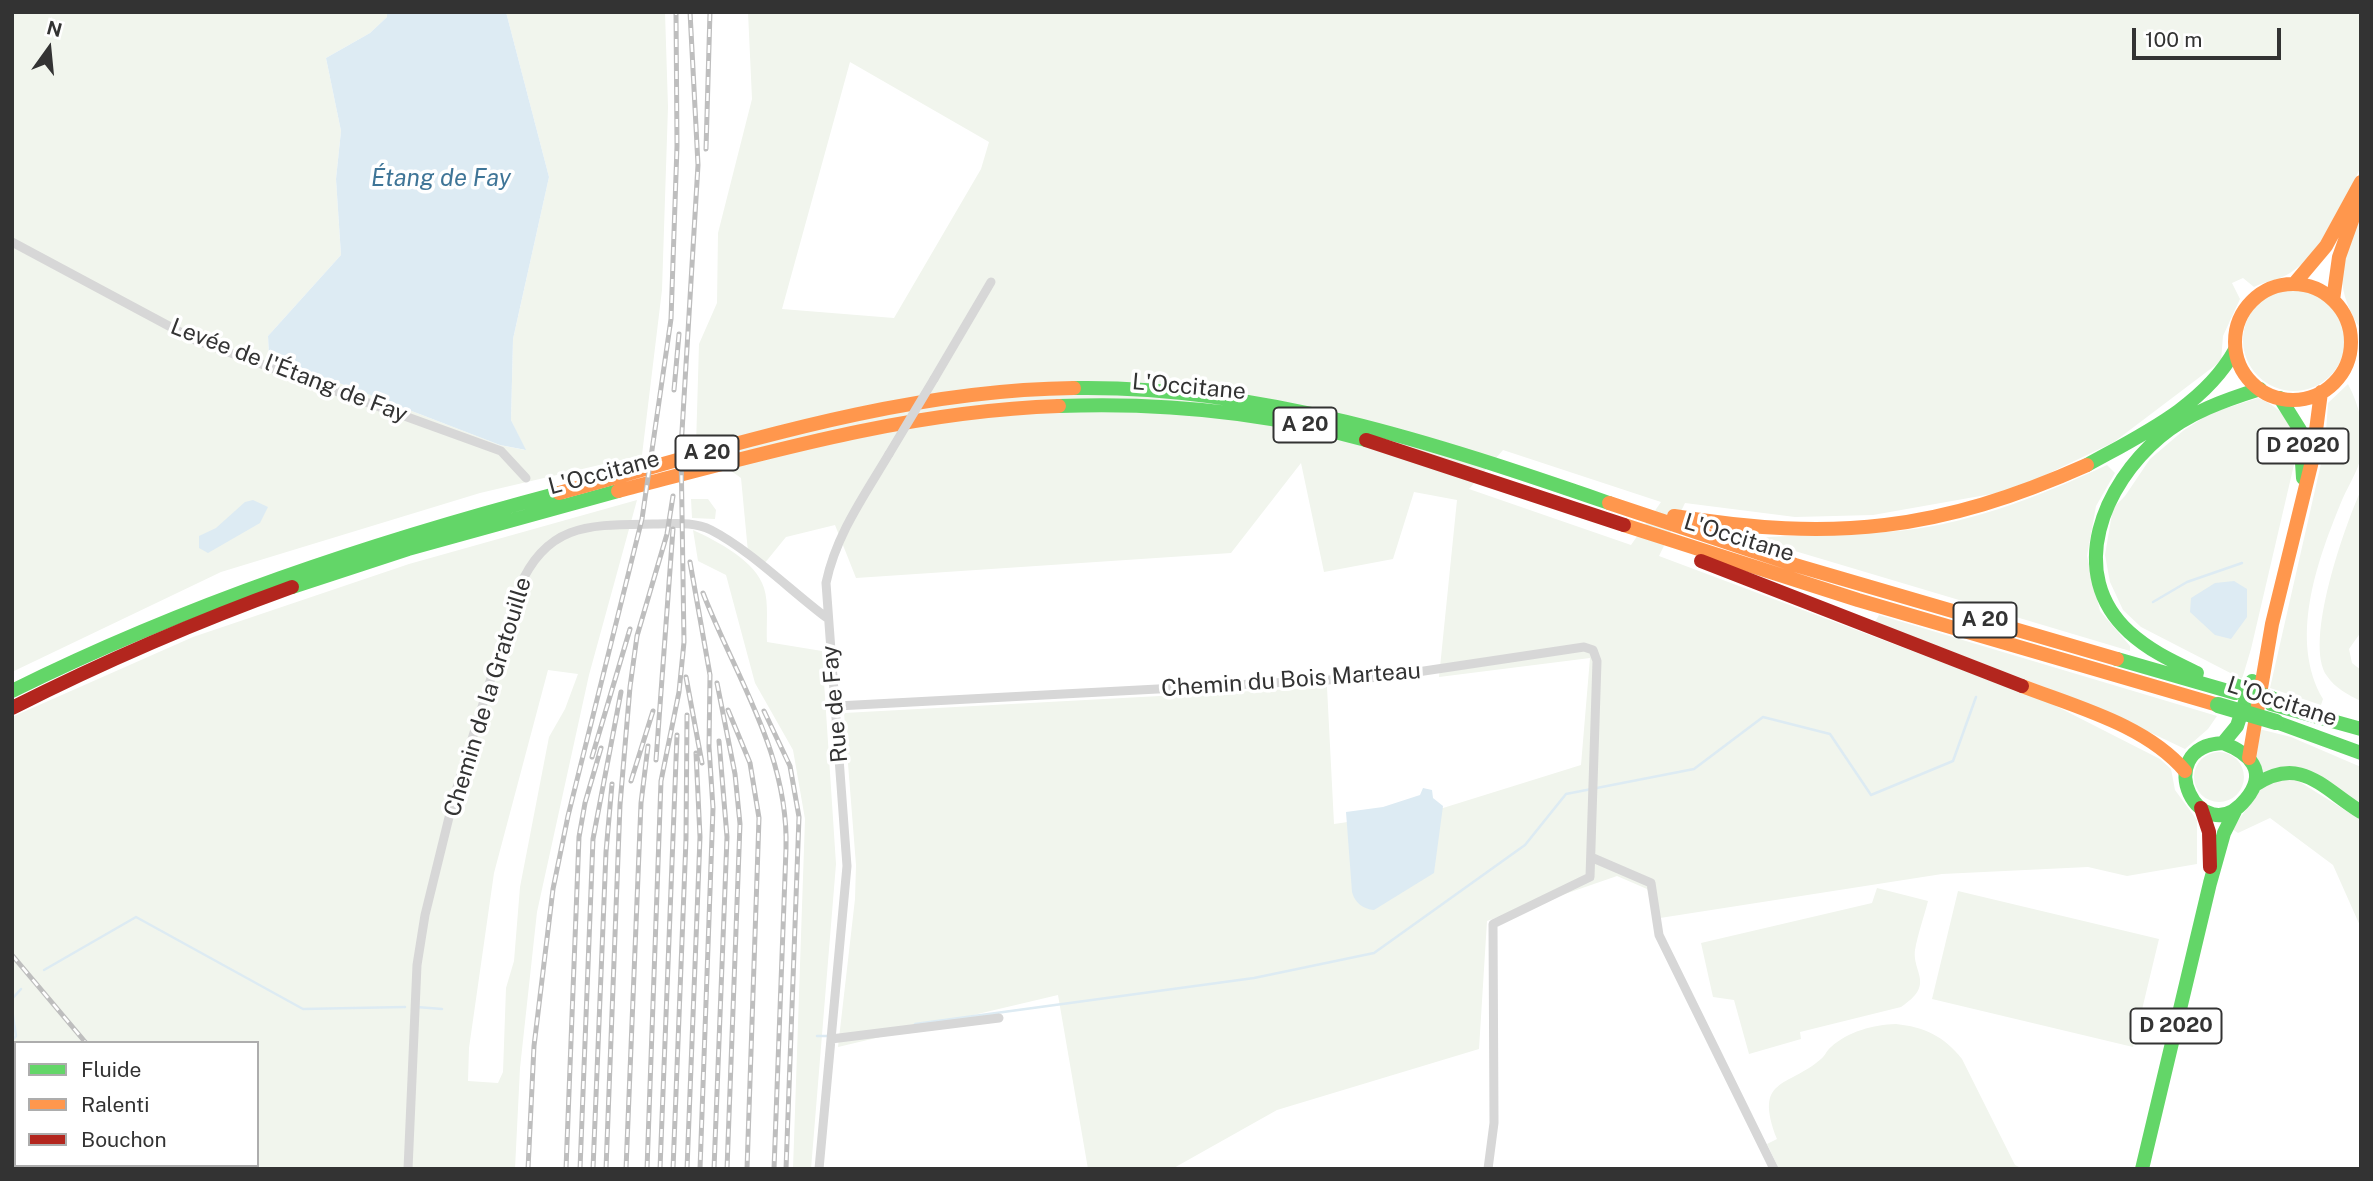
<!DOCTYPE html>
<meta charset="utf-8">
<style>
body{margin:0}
#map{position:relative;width:2373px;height:1181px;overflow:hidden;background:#fff;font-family:"Public Sans",sans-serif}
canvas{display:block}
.frame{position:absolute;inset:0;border:14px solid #333;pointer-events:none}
.legend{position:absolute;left:14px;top:1041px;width:245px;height:126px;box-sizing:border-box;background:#fff;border:2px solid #adadad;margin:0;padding:9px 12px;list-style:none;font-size:21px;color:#333}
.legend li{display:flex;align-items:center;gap:14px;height:35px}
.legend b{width:35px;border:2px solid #adadad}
.north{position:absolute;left:14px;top:14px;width:70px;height:70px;-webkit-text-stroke:5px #fff;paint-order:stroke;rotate:15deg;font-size:19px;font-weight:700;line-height:28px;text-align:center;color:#333}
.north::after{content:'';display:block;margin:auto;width:24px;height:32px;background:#333;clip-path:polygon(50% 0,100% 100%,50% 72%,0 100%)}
.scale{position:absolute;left:2132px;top:28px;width:149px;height:32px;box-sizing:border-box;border:4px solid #333;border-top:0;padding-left:9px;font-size:21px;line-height:24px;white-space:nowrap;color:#333;-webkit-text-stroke:5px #fff;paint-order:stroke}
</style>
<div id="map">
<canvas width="2373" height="1181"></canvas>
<div class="frame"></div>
<ul class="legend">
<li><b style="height:9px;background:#63d668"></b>Fluide</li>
<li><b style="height:9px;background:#ff974d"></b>Ralenti</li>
<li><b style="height:9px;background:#b3261e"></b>Bouchon</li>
</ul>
<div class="north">N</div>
<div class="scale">100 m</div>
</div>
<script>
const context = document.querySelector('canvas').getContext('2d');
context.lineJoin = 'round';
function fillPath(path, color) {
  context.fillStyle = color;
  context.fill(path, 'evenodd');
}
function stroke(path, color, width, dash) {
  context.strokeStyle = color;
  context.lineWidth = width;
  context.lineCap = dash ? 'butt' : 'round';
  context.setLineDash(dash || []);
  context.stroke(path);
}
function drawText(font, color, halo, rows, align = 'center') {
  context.font = font + ' "Public Sans",sans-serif';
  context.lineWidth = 7;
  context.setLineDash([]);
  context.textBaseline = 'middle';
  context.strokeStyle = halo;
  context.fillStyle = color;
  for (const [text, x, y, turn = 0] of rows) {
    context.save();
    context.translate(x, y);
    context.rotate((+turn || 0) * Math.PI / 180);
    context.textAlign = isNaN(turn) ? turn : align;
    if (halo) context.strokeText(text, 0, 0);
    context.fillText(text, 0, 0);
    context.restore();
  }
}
fillPath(new Path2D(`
 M12,12h375v5l-17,16 -44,25 15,73 -5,48 5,76 -73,81 1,20 231,89 25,5 -14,-30 2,-81 36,-162 -43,-165h159l3,95 -6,183 -20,165 -162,38 -259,79 -209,100z
 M748,12h1613v153c-14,36 -38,87 -71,108 -10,7 -25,8 -36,14l-11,-9 -11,5 8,16 -17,37 -2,25 -107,81 -100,48 -141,25 -78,2 -110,-14 -26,53 389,146 112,57 11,10 4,21 22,30v44l-70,12 -39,-9 -146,7 -282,44 -13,-29 -30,-13 -130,45 -8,128 -202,61 -105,59h-84l-30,-174 -220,52 17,-148 1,-34 -12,-152 483,-26 7,137 109,-16 138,-43 9,-107 -151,19 18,-177 -43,-8 -21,67 -69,13 -23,-109 -70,90 -375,25 -21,-53 -49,12 -22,27 -16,-12 -7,-74 -45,-32 3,-102 18,-41 1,-70 34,-134zM850,62l139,80 -8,27 -87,149 -112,-9zM1503,450l158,52 -30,43 -162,-56z
 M2361,216v113c-5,-6 -8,-12 -11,-19 -17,-38 -3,-58 11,-94z
 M2243 340a51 51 0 1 1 102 0a51 51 0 1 1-102 0Z
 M2348,384c12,23 17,45 13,72 -3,16 -15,33 -21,49 -24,59 -51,136 -17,194l-2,6 -51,-17 55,-242 3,-43z
 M2258,398c28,11 36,29 38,58l-45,193 -9,30 -101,-52 -18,-17 -13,-28 -5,-27 8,-47 12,-12 25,-37 34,-29 27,-17z
 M2107,465l8,8 -19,33 -9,50 13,55 30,35v5l-372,-111 10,-3c39,-2 79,-2 118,-5 77,-5 152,-35 221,-67z
 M2361,490v142l-12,17 3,14 9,7v31c-13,-6 -26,-13 -34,-25 -24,-33 18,-151 34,-186z
 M691,499h17l8,11 -1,9 -23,-1z
 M637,500l-48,175 -52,237 -17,156 -5,101h-460l-5,-4h207v-122h-241v101l-4,-3v-424l181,-80 216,-73zM548,670l30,4 -13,35 -16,28 -29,150 -6,74 -8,27 -3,84 -5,11 -30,-2 1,-33 25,-175z
 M693,530c24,11 63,31 71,58 5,15 2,38 3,54l55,9 14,213 -25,305h-18l12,-350 -12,-69 -38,-67 -29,-108 -28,-14z
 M1879,615l338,101 -9,13 -23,20 -86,-41 -224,-86z
 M2259,729l32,8 70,30v38l-45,-28 -53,-5 -10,-21z
 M2194 777a25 25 0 1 1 50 0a25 25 0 1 1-50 0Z
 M2282,777l13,2 66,41v108l-28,-63 -63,-47 -32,15 -6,-4 32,-44z
 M1877,888l51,13c-4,16 -10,32 -13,49 -3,23 21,34 -14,57l-101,25 1,7 -52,15 -15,-54 -21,-3 -12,-54 171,-40z
 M1958,891l201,48 -26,108 -201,-48z
 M1896,1024c28,3 48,12 66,35l53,106 8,4h-244l-12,-25 10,-5c-24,-62 11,-51 44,-80 4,-3 6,-9 10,-12 18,-16 42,-22 65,-23z`), '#f1f5ed');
fillPath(new Path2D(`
 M387,12h119l43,165 -36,162 -2,81 15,30 -26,-5 -231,-89 -1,-20 73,-81 -5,-76 5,-48 -15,-73 44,-25 17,-16z
 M253,500l15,7 -8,16 -52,30 -9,-5v-12l17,-8 29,-26z
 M2234,581l13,8v28l-16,22 -16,-4 -25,-23 1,-14 24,-15z
 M1423,788l9,2 1,8 10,8 -9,67 -60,37c-11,-1 -19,-7 -22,-18l-6,-80 37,-5 37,-12z`), '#ddebf3');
stroke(new Path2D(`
 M2153,602l34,-20 55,-19
 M44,970l92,-53 167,92 102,-2
 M12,999l9,-10
 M417,1007l25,2
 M12,1009l4,27 -4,5
 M915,1024l339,-46 120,-25 151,-108 41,-51 128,-25 69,-52 67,17 41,61 82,-34 23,-64
 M817,1036h11`), '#ddebf3', 2.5);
stroke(new Path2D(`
 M12,242l183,98 306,111 25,27
 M934,379l57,-97
 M837,706l547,-29 200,-30 9,3 4,11 -7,216 -97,47 1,199 -6,46
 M1593,858l58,25 8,52 115,234
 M831,1039l168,-21
 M408,1169l9,-204 8,-50 29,-118 65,-209c28,-66 72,-63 134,-64 20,0 40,-3 58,6 39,20 81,62 116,88
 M819,1169l28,-303 -21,-283c10,-48 38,-87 63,-129`), '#d7d7d7', 9);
stroke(new Path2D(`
 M1074,388c186,-3 361,55 535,115
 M2280,398l20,32 3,48
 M1059,406c105,-4 206,6 307,34
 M2087,465c54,-30 117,-59 148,-115
 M292,587l116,-38 210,-58
 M2117,659l118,34
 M2197,673c-25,-12 -47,-22 -68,-41 -64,-59 -25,-148 31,-195 28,-24 65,-37 100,-48
 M12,691c175,-87 358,-148 547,-198
 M2271,704l90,25
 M2276,722l85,31
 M2223,743c26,10 46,28 23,56 -45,56 -98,-52 -23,-56l14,-17 15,-45
 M2255,785c46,-30 67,3 106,27
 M2142,1169l68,-286 14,-50 11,-22`), '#63d668', 14);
stroke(new Path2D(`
 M2294,284l32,-38 35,-64
 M2235 342a58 58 0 1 1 116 0a58 58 0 1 1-116 0Z
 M2333,300l6,-43 19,-53
 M618,491c146,-38 290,-80 441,-85
 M559,493c170,-46 338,-103 515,-105
 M1609,503l186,62 322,94
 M1674,516c160,26 265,15 413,-51
 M1624,525l234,75 360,105
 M2022,686c54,21 124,39 163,85
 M2249,758l23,-134 40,-163 9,-69`), '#ff974d', 14);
stroke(new Path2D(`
 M1366,440l258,85
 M1701,561l321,125
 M12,708c91,-46 183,-86 280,-121
 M2201,808l8,24 1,35`), '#b3261e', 14);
const rail = new Path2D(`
 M706,149l4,-137
 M674,390l5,-56
 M690,562l20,113 -1,72 4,61 -13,361
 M703,593c33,85 86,161 83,256l-12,320
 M686,677l16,86
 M717,683l18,91 5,50 -13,345
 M728,710l22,53 9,55 -12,351
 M764,711l26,55 9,51 -13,352
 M592,757l38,-128
 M656,760l17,-231
 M631,781l22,-70
 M12,955l74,88
 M162,1165l2,4
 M528,1169l6,-123 19,-157 15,-73 74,-297 29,-200 6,-173 -1,-134
 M566,1169l13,-332 6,-34 16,-55
 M580,1169l13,-330 28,-147
 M593,1169l13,-317 6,-68
 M606,1169l14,-364 10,-118 7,-51 30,-102 6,-38
 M626,1169l15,-366 7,-57
 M647,1169l14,-388 18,-89 5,-50 -3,-194 17,-283 -8,-153
 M660,1169l17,-434
 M673,1169l13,-330 1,-124
 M687,1169l13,-332 -4,-84
 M714,1169l13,-332 -8,-96`);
stroke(rail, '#bebebe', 5);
stroke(rail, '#fff', 2.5, [8]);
stroke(new Path2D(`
 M889,454l45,-75`), '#d7d7d7', 9);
stroke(new Path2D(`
 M2235,686l37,13
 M2218,705l58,17`), '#63d668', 16);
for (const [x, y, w] of [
 [1305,425,63],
 [2303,446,91],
 [707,453,63],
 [1985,620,63],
 [2176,1026,91]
]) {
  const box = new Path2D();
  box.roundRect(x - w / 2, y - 17.5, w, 35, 5);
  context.fillStyle = '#fff';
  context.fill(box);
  stroke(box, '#333', 2);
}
drawText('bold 21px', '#333', null, [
 ["A 20",1305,425],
 ["D 2020",2303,446],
 ["A 20",707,453],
 ["A 20",1985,620],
 ["D 2020",2176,1026]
]);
drawText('23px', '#333', '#fff', [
 ["Levée de l'Étang de Fay",289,371,21],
 ["L'Occitane",1189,387,5],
 ["L'Occitane",604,473,-15],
 ["L'Occitane",1739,538,17],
 ["Chemin du Bois Marteau",1291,680,-4],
 ["Chemin de la Gratouille",488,697,-73],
 ["L'Occitane",2282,702,18],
 ["Rue de Fay",835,704,-95]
]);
drawText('italic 24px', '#3f7597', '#fff', [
 ["Étang de Fay",441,179]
]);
</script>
